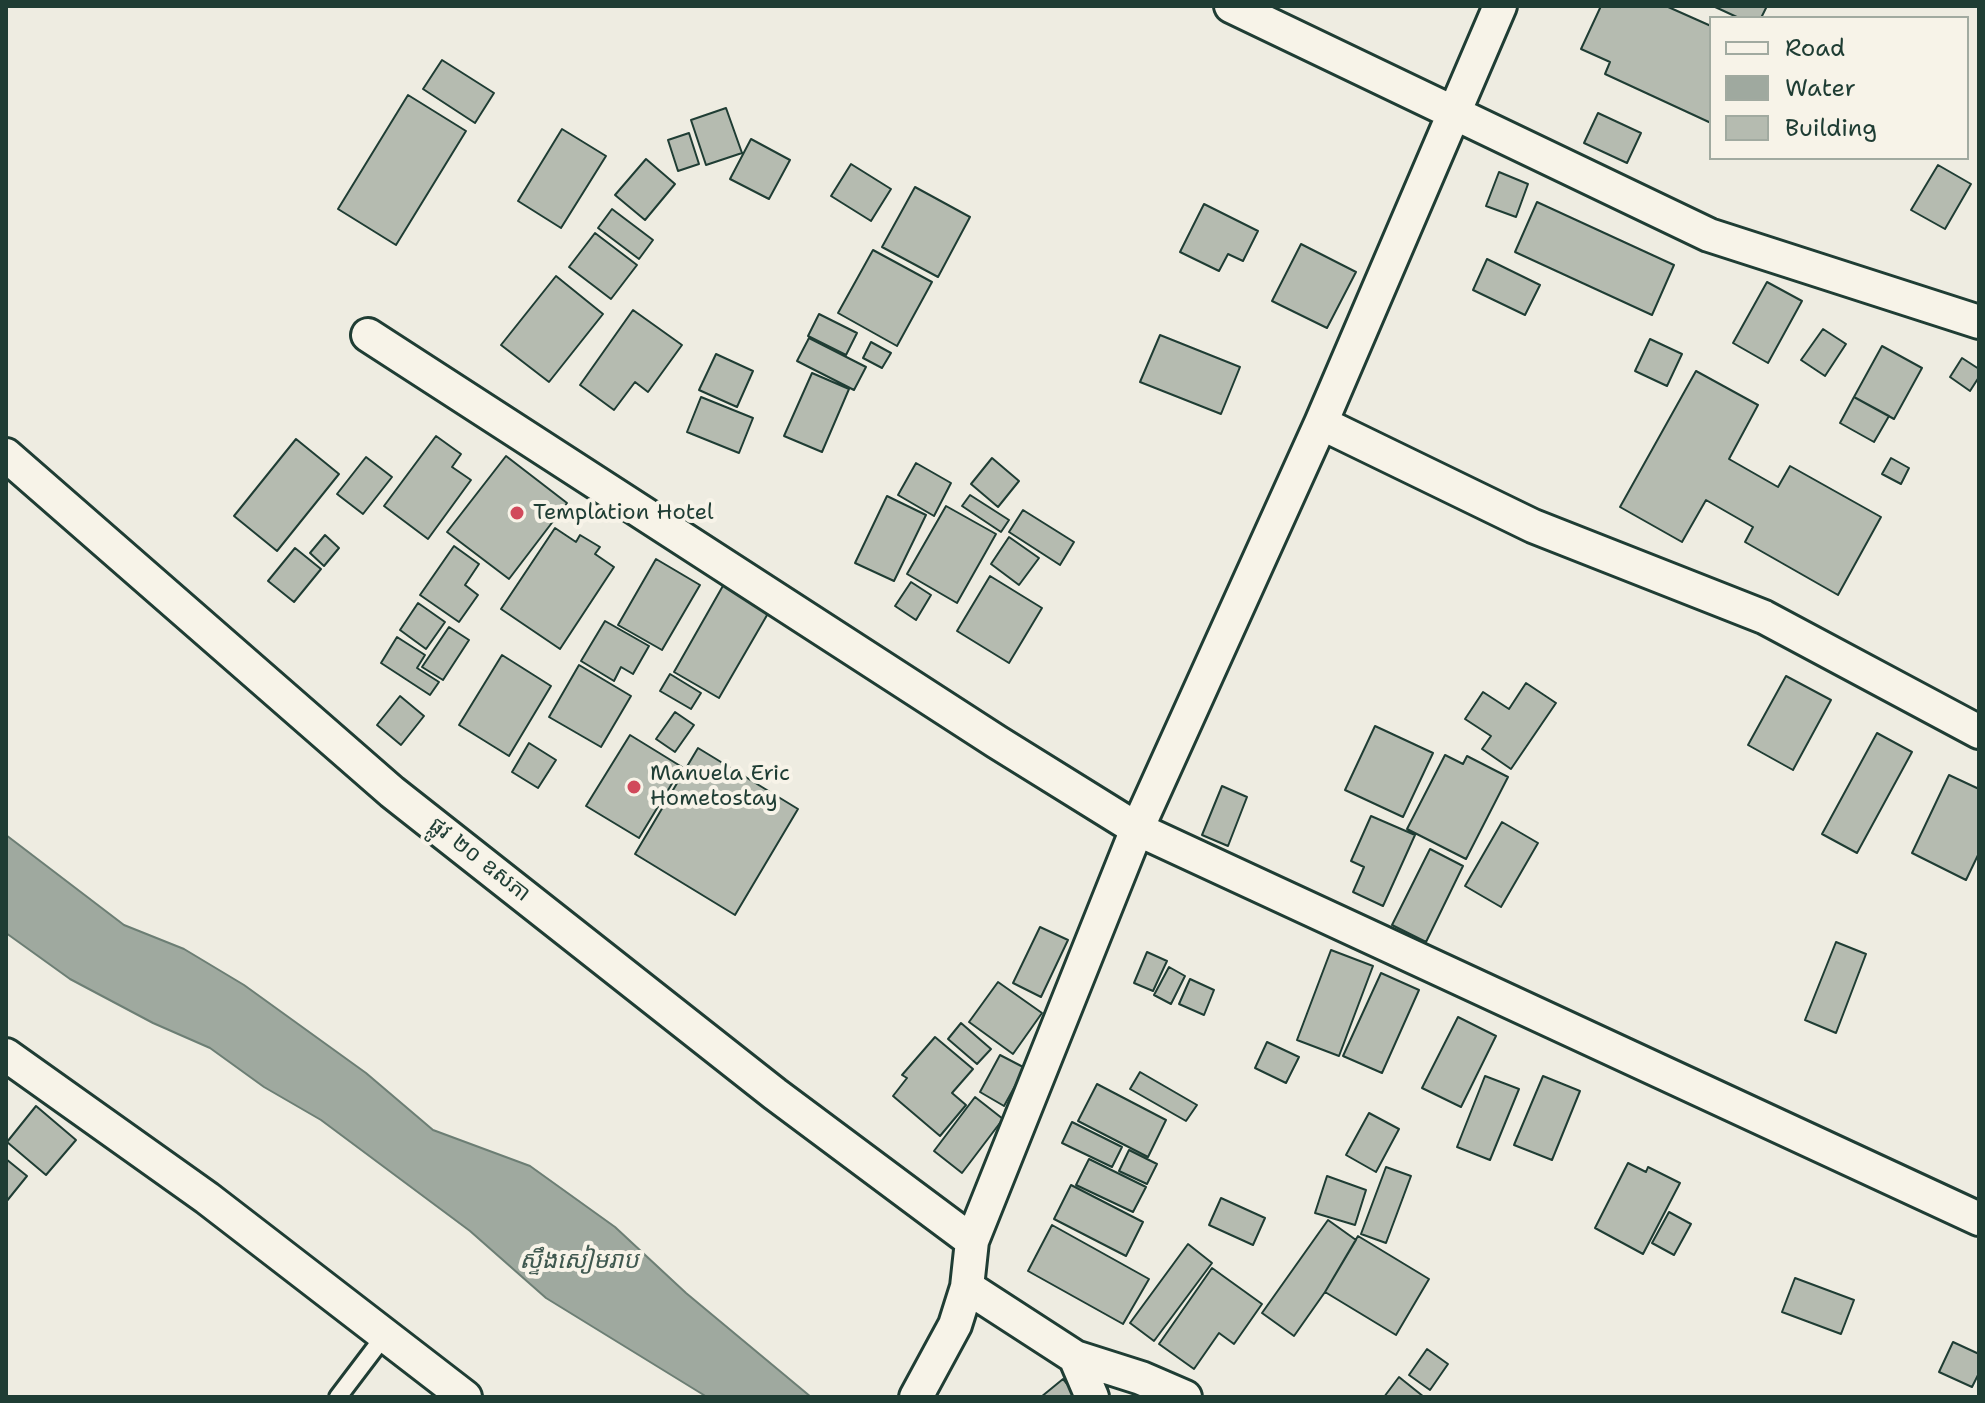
<!DOCTYPE html>
<meta charset="utf-8">
<style>
body{margin:0}
#map{position:relative;width:1985px;height:1403px;overflow:hidden;background:#eeece1;font-family:"Shantell Sans",sans-serif}
canvas{display:block}
.frame{position:absolute;inset:0;border:8px solid #1f3d34;pointer-events:none}
.legend{position:absolute;left:1709px;top:16px;width:260px;height:144px;box-sizing:border-box;background:#f7f3e8;border:2px solid #a1aaa0;margin:0;padding:10px 14px;list-style:none;font-size:24px;color:#1f3d34}
.legend li{display:flex;align-items:center;gap:16px;height:40px}
.legend b{width:40px;border:2px solid #a1aaa0}
</style>
<div id="map">
<canvas width="1985" height="1403"></canvas>
<div class="frame"></div>
<ul class="legend">
<li><b style="height:10px;background:#f7f3e8"></b>Road</li>
<li><b style="height:22px;background:#9fa99f"></b>Water</li>
<li><b style="height:22px;background:#b5bbb0"></b>Building</li>
</ul>
</div>
<script>
const context = document.querySelector('canvas').getContext('2d');
context.lineJoin = 'round';
function fillPath(path, color) {
  context.fillStyle = color;
  context.fill(path, 'evenodd');
}
function stroke(path, color, width, dash) {
  context.strokeStyle = color;
  context.lineWidth = width;
  context.lineCap = dash ? 'butt' : 'round';
  context.setLineDash(dash || []);
  context.stroke(path);
}
function drawText(font, color, halo, rows, align = 'center') {
  context.font = font + ' "Shantell Sans","Noto Sans Khmer",sans-serif';
  context.lineWidth = 8;
  context.setLineDash([]);
  context.textBaseline = 'middle';
  context.strokeStyle = halo;
  context.fillStyle = color;
  for (const [text, x, y, turn = 0] of rows) {
    context.save();
    context.translate(x, y);
    context.rotate((+turn || 0) * Math.PI / 180);
    context.textAlign = isNaN(turn) ? turn : align;
    if (halo) context.strokeText(text, 0, 0);
    context.fillText(text, 0, 0);
    context.restore();
  }
}
const water = new Path2D(`
 M6,835l118,90 60,24 60,36 122,88 67,57 97,36 85,61 71,66 125,104h-104l-161,-99 -76,-67 -149,-111 -57,-33 -54,-39 -57,-25 -83,-44 -64,-46z`);
fillPath(water, '#9fa99f');
stroke(water, '#6c7e74', 2);
const building = new Path2D(`
 M1601,6h65l45,20v97l-106,-49 5,-12 -29,-13z
 M1713,6h54l-6,12h-22z
 M442,60l52,33 -19,30 -52,-34z
 M408,95l58,36 -70,114 -58,-36z
 M726,108l16,45 -36,12 -15,-45z
 M1598,113l43,20 -14,30 -43,-20z
 M562,129l44,27 -45,72 -43,-27z
 M689,133l10,31 -21,7 -10,-31z
 M751,139l39,21 -21,39 -39,-20z
 M646,159l29,25 -30,36 -30,-25z
 M851,164l40,25 -20,32 -40,-25z
 M1938,165l33,19 -26,45 -34,-19z
 M1499,172l29,12 -12,33 -30,-11z
 M915,187l55,30 -32,60 -56,-30z
 M1537,202l137,63 -22,50 -137,-63z
 M1204,204l54,27 -15,30 -15,-7 -9,17 -39,-19z
 M612,209l41,31 -14,19 -41,-31z
 M595,233l42,32 -26,34 -42,-32z
 M1301,244l55,28 -29,56 -55,-27z
 M873,250l59,32 -35,64 -59,-33z
 M1487,259l53,26 -15,30 -52,-25z
 M556,276l47,38 -54,68 -48,-37z
 M1767,282l35,19 -34,62 -35,-20z
 M633,310l49,35 -34,47 -13,-10 -21,28 -34,-25z
 M819,314l38,19 -11,22 -38,-19z
 M1823,329l23,15 -21,32 -24,-16z
 M1160,335l80,32 -19,47 -81,-32z
 M809,338l57,29 -12,23 -57,-29z
 M1650,339l32,15 -15,32 -32,-15z
 M871,342l20,11 -9,15 -19,-10z
 M1882,346l40,22 -28,51 -40,-22z
 M716,354l37,17 -16,36 -38,-17z
 M1962,358l17,11v8l-9,14 -20,-14z
 M1696,371l62,34 -29,54 49,28 12,-21 91,51 -43,78 -93,-53 8,-15 -47,-27 -24,42 -62,-35z
 M812,373l37,16 -27,63 -38,-16z
 M701,397l52,21 -14,35 -52,-21z
 M1854,397l35,19 -15,26 -34,-19z
 M436,436l25,18 -9,13 19,13 -43,59 -44,-33z
 M296,439l43,35 -62,77 -43,-35z
 M506,456l61,47 -58,76 -62,-47z
 M366,457l26,20 -29,37 -26,-20z
 M992,458l27,23 -21,26 -27,-23z
 M1891,458l18,10 -8,16 -19,-10z
 M916,463l35,20 -17,33 -36,-21z
 M970,495l39,25 -8,12 -39,-26z
 M887,496l39,19 -32,66 -39,-18z
 M946,506l50,28 -39,69 -50,-29z
 M1023,510l51,32 -14,23 -51,-33z
 M555,528l21,14 4,-7 20,12 -5,7 19,13 -54,82 -59,-40z
 M325,535l14,13 -15,18 -14,-13z
 M1009,537l30,21 -20,27 -28,-21z
 M454,546l25,18 -14,21 13,10 -19,27 -39,-27z
 M295,548l26,21 -27,33 -26,-21z
 M656,559l44,26 -38,65 -44,-25z
 M990,576l52,32 -33,55 -52,-32z
 M911,582l20,13 -15,25 -21,-14z
 M724,584l46,26 -51,88 -45,-26z
 M418,603l27,19 -19,27 -26,-19z
 M605,621l44,25 -16,28 -12,-7 -7,14 -33,-20z
 M449,627l20,13 -26,40 -21,-13z
 M397,637l28,18 -8,13 22,14 -9,13 -49,-32z
 M502,655l49,31 -42,70 -50,-31z
 M579,665l52,31 -30,51 -52,-30z
 M670,674l31,19 -10,16 -31,-18z
 M1786,676l45,24 -38,70 -45,-25z
 M1526,683l30,20 -45,66 -29,-20 9,-13 -26,-17 18,-27 26,17z
 M400,696l24,20 -23,29 -24,-20z
 M675,712l19,13 -19,27 -19,-13z
 M1375,726l58,27 -30,64 -58,-27z
 M1877,733l35,19 -55,101 -35,-19z
 M630,735l52,32 -43,71 -53,-32z
 M529,743l27,17 -18,28 -26,-16z
 M698,748l100,61 -63,106 -100,-61z
 M1445,755l18,9 4,-8 41,21 -42,82 -59,-30z
 M1949,775l30,14v64l-13,27 -54,-27z
 M1222,786l25,11 -19,49 -26,-11z
 M1371,816l44,19 -32,71 -30,-14 11,-25 -13,-6z
 M1502,822l36,21 -37,64 -36,-21z
 M1430,849l33,17 -37,76 -34,-17z
 M1040,927l28,13 -27,57 -28,-14z
 M1836,942l30,12 -30,79 -31,-13z
 M1331,950l42,16 -34,90 -42,-16z
 M1147,952l20,9 -14,30 -19,-8z
 M1169,967l16,9 -14,28 -17,-9z
 M1381,973l38,17 -37,83 -39,-17z
 M1190,979l24,11 -10,25 -25,-11z
 M998,982l44,31 -29,41 -44,-32z
 M1458,1017l38,19 -35,71 -39,-19z
 M961,1023l30,26 -14,15 -29,-25z
 M935,1037l38,32 -21,24 14,12 -26,31 -47,-40 14,-18 -5,-3z
 M1267,1042l32,15 -13,26 -31,-15z
 M1000,1055l25,13 -21,38 -24,-14z
 M1140,1072l57,33 -11,16 -56,-32z
 M1485,1076l34,13 -29,71 -33,-13z
 M1543,1076l37,15 -28,69 -38,-15z
 M1097,1084l69,36 -18,37 -70,-36z
 M975,1097l28,22 -41,54 -28,-22z
 M36,1106l40,34 -30,35 -39,-33z
 M1369,1113l30,16 -23,43 -30,-17z
 M1072,1122l50,25 -10,20 -50,-24z
 M1129,1150l28,14 -10,20 -28,-13z
 M6,1159l21,17 -21,26z
 M1089,1159l57,28 -13,25 -57,-27z
 M1628,1163l18,9 2,-5 32,16 -37,71 -48,-26z
 M1386,1167l25,9 -25,67 -25,-9z
 M1327,1176l39,14 -11,35 -40,-12z
 M1071,1185l72,37 -17,34 -72,-37z
 M1221,1198l44,20 -12,27 -44,-20z
 M1669,1212l22,12 -17,31 -22,-12z
 M1328,1220l28,20 -31,52 -31,44 -32,-23z
 M1052,1225l97,54 -26,45 -95,-53z
 M1358,1236l71,43 -33,56 -71,-43z
 M1188,1244l24,19 -58,78 -24,-18z
 M1212,1268l50,36 -28,40 -15,-11 -25,36 -35,-25z
 M1795,1278l59,22 -13,34 -59,-22z
 M1953,1342l26,12v19l-7,14 -33,-15z
 M1427,1349l21,15 -18,26 -21,-15z
 M1399,1377l25,20h-40z
 M1063,1379l15,18h-37z`);
fillPath(building, '#b5bbb0');
stroke(building, '#1f3d34', 2);
const service = new Path2D(`
 M338,1397l47,-62`);
const minor = new Path2D(`
 M1231,6l478,229 270,87
 M368,335l629,407 140,87 842,390
 M1321,423l212,103 231,91 215,115
 M6,455l386,337 383,302 197,147
 M6,1055l201,143 258,199
 M967,1287l108,70 17,40
 M1075,1357l66,21 44,19
 M916,1397l39,-72 12,-38 5,-46 165,-412 184,-406 179,-417`);
stroke(service, '#1f3d34', 22);
stroke(minor, '#1f3d34', 38);
stroke(service, '#f7f3e8', 16);
stroke(minor, '#f7f3e8', 32);
for (const [x, y, r, color] of [
 [517,513,8,"#d1495b"],
 [634,787,8,"#d1495b"]
]) {
  const dot = new Path2D();
  dot.arc(x, y, r, 0, 2 * Math.PI);
  context.fillStyle = color;
  context.fill(dot);
  stroke(dot, '#f7f3e8', 3);
}
drawText('22px', '#1f3d34', '#f7f3e8', [
 ["Templation Hotel",533,513],
 ["Manuela Eric",650,774],
 ["Hometostay",650,799]
], 'left');
drawText('22px', '#1f3d34', '#f7f3e8', [
 ["ផ្លូវ ២០ ឧសភា",479,860,38]
]);
drawText('italic 24px', '#3f584f', '#f7f3e8', [
 ["ស្ទឹងសៀមរាប",579,1262]
]);
</script>
